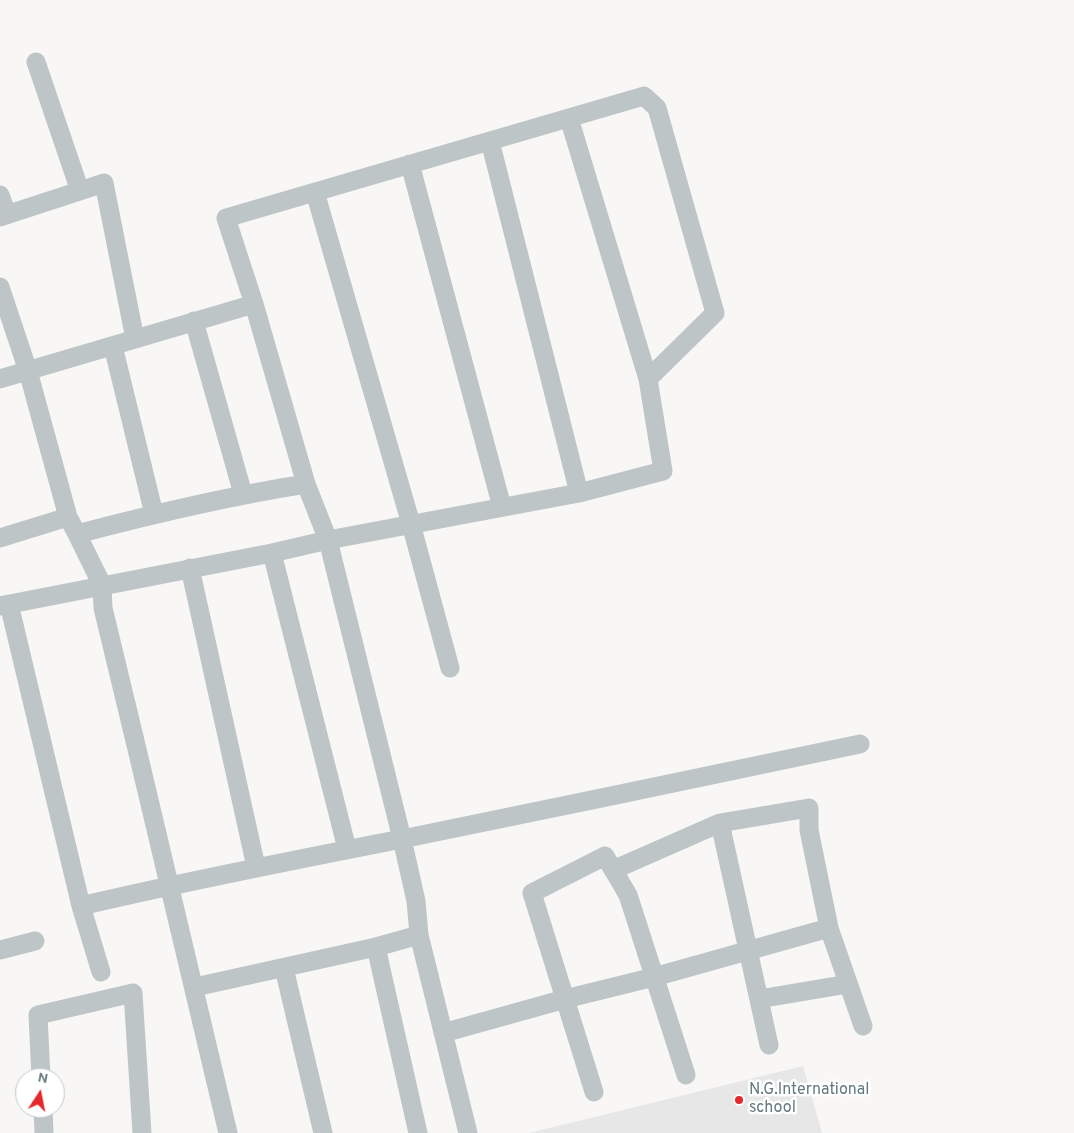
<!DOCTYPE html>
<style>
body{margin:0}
#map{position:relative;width:1074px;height:1133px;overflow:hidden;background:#f8f7f5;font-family:Overpass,sans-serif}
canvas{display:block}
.north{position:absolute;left:15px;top:1068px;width:50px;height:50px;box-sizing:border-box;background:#fff;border:1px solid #c1cacc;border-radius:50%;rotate:11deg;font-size:14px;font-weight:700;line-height:20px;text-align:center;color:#637a80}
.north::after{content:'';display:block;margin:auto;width:18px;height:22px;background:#e5282c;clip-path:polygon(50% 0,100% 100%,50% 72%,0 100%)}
</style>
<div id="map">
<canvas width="1074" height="1133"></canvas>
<div class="north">N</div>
</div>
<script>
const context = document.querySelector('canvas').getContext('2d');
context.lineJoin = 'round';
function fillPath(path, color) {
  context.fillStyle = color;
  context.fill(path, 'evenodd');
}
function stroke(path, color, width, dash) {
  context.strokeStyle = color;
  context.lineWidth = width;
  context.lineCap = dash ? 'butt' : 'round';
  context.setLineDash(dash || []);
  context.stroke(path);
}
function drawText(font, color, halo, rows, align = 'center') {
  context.font = font + ' Overpass,sans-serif';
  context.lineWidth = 5;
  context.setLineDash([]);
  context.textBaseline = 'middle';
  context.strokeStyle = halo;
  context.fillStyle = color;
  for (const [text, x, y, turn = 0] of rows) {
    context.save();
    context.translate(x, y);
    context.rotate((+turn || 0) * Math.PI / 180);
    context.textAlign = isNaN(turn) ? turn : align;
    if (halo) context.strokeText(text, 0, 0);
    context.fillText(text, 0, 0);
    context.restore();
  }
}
fillPath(new Path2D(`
 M803,1066l19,67h-293z`), '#e6e7e6');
stroke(new Path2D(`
 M36,62l44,129
 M569,118l79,261
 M490,141l89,352
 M410,164l92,343
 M315,192l96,332 39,144
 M0,195l7,19
 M0,217l104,-34 31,156
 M0,287l28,84 40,146 9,17c76,-20 152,-38 229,-50l-52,-180 -28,-86 418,-122 13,12 58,205 -67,66 15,92 -84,22 -251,47 -56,13 -272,53
 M194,321l49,173
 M113,346l41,168
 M0,379l254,-75
 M306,484l22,56 74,299 14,62 3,34 -43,12
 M77,534l25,51 1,23c42,175 85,350 125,525
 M0,538l68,-21
 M272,553l75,296
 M190,568l66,299
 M9,604l72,302 20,66
 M613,870l107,-47 49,222
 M81,906c106,-25 214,-46 321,-67 153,-31 305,-63 458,-95
 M829,928l34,98
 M419,935l49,198
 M0,950l35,-9
 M284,968l39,165
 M195,987l181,-40 42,186
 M759,999l89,-15
 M443,1033l122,-34 89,-22 175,-49 -20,-98v-22l-89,15
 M41,1078l-3,-63 95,-22 9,140
 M594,1092l-62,-199 73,-37 23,39 58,180
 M43,1108l1,25`), '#bec5c7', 19);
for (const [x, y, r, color] of [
 [739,1100,5,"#e5282c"]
]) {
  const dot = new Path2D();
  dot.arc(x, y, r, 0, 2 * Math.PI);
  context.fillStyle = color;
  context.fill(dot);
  stroke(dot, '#fff', 2);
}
drawText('16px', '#637a80', '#fff', [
 ["N.G.International",749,1091],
 ["school",749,1109]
], 'left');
</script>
